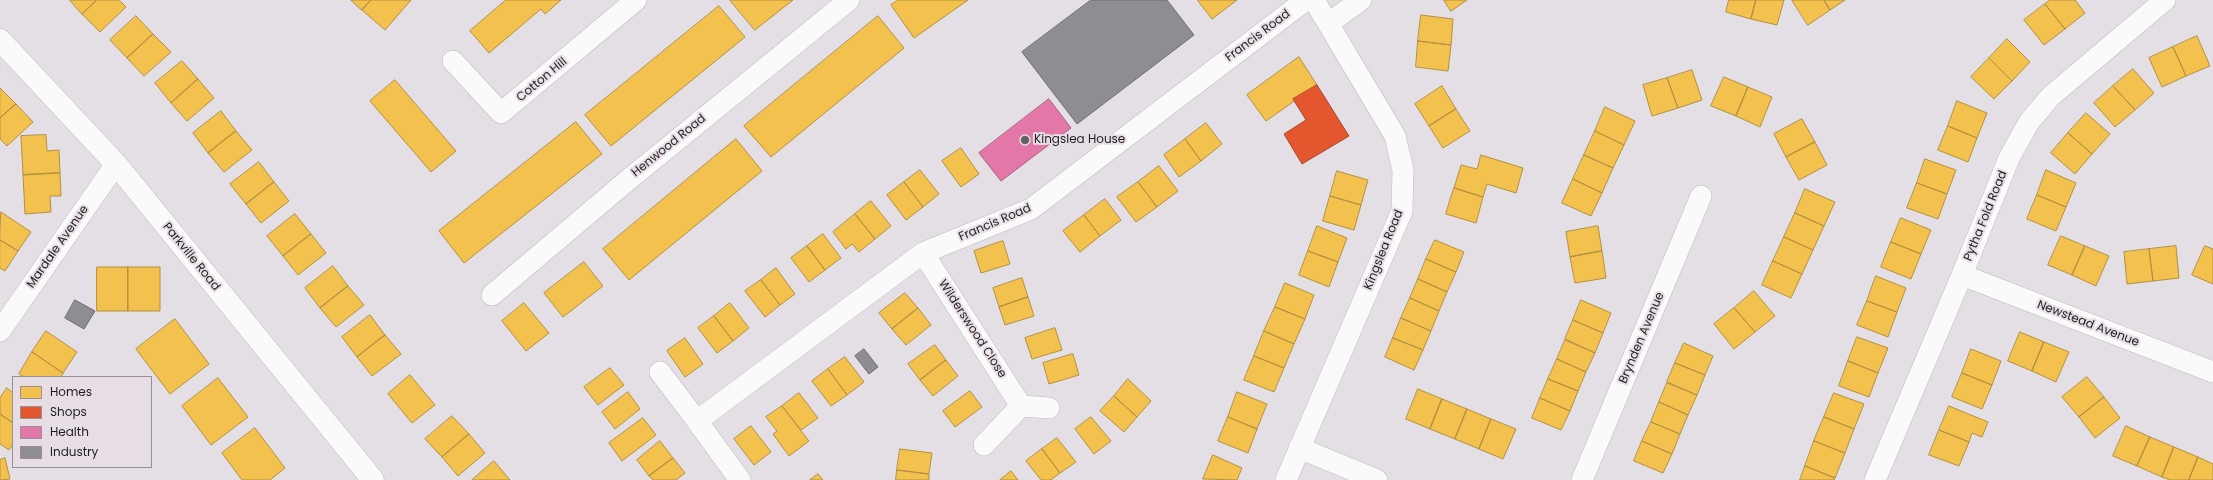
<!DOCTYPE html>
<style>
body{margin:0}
#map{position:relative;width:2213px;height:480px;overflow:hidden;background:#e4dfe4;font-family:Poppins,sans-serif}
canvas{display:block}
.legend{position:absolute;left:12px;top:376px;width:140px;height:92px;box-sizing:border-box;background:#e6dde5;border:1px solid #979197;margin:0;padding:5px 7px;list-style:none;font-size:12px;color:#211e21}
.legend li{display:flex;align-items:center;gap:8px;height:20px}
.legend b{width:20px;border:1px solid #979197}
</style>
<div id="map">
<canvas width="2213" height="480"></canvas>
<ul class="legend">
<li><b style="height:11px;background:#f2c14e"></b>Homes</li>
<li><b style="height:11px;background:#e4572e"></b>Shops</li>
<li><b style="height:11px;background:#e377a8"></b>Health</li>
<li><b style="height:11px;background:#8d8d92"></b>Industry</li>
</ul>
</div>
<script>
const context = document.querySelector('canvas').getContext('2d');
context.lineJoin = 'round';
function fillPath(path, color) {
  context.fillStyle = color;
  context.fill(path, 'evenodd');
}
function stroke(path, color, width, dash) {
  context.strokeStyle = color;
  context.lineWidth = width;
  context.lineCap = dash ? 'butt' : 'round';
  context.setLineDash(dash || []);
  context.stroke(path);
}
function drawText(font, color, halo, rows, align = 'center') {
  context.font = font + ' Poppins,sans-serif';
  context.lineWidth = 4;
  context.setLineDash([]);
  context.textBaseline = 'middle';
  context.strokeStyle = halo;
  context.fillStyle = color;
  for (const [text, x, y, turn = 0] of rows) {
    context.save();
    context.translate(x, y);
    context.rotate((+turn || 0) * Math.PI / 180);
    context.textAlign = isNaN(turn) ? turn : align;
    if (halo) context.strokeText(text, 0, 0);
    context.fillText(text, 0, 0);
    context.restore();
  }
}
const homes = new Path2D(`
 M70,0h27l-15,14z
 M97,0h22l7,7 -26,25 -18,-18z
 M351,0h20l-9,10z
 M371,0h40l-26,30 -23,-20z
 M506,0h55l-16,14 -4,-5 -52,44 -19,-22z
 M730,0h63l-38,30z
 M898,0h70l-54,38 -23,-33z
 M1200,0h37l-25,19 -14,-18z
 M1444,0h23l-16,11z
 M1729,0h27l-5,19 -25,-7z
 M1756,0h28l-7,25 -26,-6z
 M1792,0h32l6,10 -22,15z
 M1824,0h21l-15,10z
 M2050,0h25l10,13 -20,16 -20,-25z
 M2045,4l20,25 -21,16 -20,-25z
 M719,6l26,31 -134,109 -26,-31z
 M1421,15l32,4 -2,26 -33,-4z
 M136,16l17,18 -26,24 -17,-18z
 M878,16l26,32 -133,109 -27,-31z
 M153,34l18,18 -27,24 -17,-18z
 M2197,36l13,30 -24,10 -13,-29z
 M2007,39l23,23 -18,19 -23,-23z
 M1418,41l33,4 -3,26 -32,-4z
 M2173,47l13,29 -24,11 -13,-29z
 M1299,57l18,28 -51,36 -19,-26z
 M1989,58l23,23 -18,18 -23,-22z
 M182,61l16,18 -27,24 -16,-20z
 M2133,69l21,24 -19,17 -22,-24z
 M1692,70l10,30 -24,8 -11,-30z
 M1724,77l24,10 -12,29 -25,-10z
 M1667,78l11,30 -26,8 -9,-31z
 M198,79l16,19 -27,23 -16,-18z
 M395,80l61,71 -25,21 -61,-71z
 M1442,86l14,23 -27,17 -14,-22z
 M2113,86l22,24 -20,17 -21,-24z
 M1748,87l24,10 -12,30 -24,-11z
 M0,88l16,16 -16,14z
 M1957,101l30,12 -10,25 -29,-12z
 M16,104l17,18 -26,24 -7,-7v-21z
 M1605,107l30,14 -11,24 -29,-14z
 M1456,109l14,22 -27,17 -14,-22z
 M221,111l15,20 -28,22 -15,-20z
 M2086,113l24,21 -18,20 -24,-21z
 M1802,119l13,23 -29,15 -12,-23z
 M576,122l26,32 -138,109 -25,-32z
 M1206,123l16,21 -21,17 -16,-22z
 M1948,126l29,12 -9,24 -30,-12z
 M236,131l16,19 -28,22 -16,-19z
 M1595,131l29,14 -11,23 -29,-13z
 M2068,133l24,21 -17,20 -24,-21z
 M46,135l1,16 12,-1 1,23 -37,2 -2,-39z
 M736,139l26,32 -133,109 -26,-31z
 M1185,139l16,22 -22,16 -15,-22z
 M1815,142l12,23 -28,15 -13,-23z
 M961,148l18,26 -18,13 -19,-26z
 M1481,155l42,13 -7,25 -29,-9 -4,13 -29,-9 7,-23 16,4z
 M1584,155l29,13 -11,25 -29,-14z
 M1925,159l31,11 -9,24 -30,-11z
 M259,162l15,20 -28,22 -16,-20z
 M1159,166l19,25 -21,16 -19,-25z
 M920,170l19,24 -16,13 -19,-25z
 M2046,170l30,13 -10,24 -29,-12z
 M1337,171l31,9 -7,25 -31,-9z
 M60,173l1,23h-11l1,16 -26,2 -2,-39z
 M1573,179l29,14 -11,23 -29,-13z
 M274,182l15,19 -28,22 -15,-19z
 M904,182l19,25 -17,13 -19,-25z
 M1138,182l19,25 -21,15 -19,-25z
 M1917,183l30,11 -9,25 -31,-11z
 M1454,188l29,9 -7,26 -30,-9z
 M1805,189l30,13 -11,24 -29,-13z
 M2037,195l29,12 -10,24 -29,-12z
 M1330,196l31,9 -7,25 -31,-9z
 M1105,199l16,21 -21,16 -16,-21z
 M871,201l20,25 -16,13 -20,-25z
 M1,212l30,20 -13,19 -18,-11z
 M1795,213l29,13 -11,24 -29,-13z
 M295,214l16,20 -28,22 -16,-20z
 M855,214l20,25 -16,13 -7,-8 -6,5 -13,-17z
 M1084,215l16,21 -20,16 -17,-21z
 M1901,218l30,12 -10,24 -30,-12z
 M1317,226l30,12 -9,24 -30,-11z
 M1598,226l4,25 -32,6 -4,-25z
 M311,234l15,19 -28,22 -15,-19z
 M823,234l18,24 -16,12 -18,-24z
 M2061,236l24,10 -13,29 -24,-10z
 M1784,237l29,13 -11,24 -29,-13z
 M0,240l18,11 -13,20 -5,-3z
 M1435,240l29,12 -8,20 -30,-13z
 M1003,241l7,23 -29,9 -7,-22z
 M1891,242l30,12 -10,25 -30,-12z
 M807,246l18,24 -16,12 -18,-24z
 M2085,246l24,10 -13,30 -24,-11z
 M2176,246l3,32 -26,3 -4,-32z
 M2205,246l8,3v35l-21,-9z
 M2149,249l4,32 -26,3 -3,-32z
 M1308,251l30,11 -9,25 -30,-12z
 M1602,251l4,27 -31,5 -5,-26z
 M1426,259l30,13 -9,20 -29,-13z
 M1773,261l29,13 -11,24 -29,-13z
 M584,262l19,24 -40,31 -19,-24z
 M333,266l15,20 -28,22 -15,-20z
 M97,267h31v44h-31z
 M128,267h32v44h-32z
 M776,268l19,26 -15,11 -19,-25z
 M1876,276l30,12 -9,24 -30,-11z
 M1022,278l6,19 -29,10 -6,-19z
 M1418,279l29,13 -8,19 -29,-13z
 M761,280l19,25 -15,12 -20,-26z
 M1285,283l29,12 -9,24 -30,-12z
 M348,286l16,19 -28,22 -16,-19z
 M1754,291l21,25 -20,16 -21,-24z
 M905,293l13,15 -26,21 -13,-16z
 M1028,297l6,19 -29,9 -6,-18z
 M1410,298l29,13 -8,20 -30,-13z
 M1581,300l30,13 -8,20 -30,-13z
 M1867,301l30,11 -9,25 -31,-12z
 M524,303l25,30 -23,18 -24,-30z
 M730,303l19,25 -16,13 -19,-25z
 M1275,307l30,12 -11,25 -30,-13z
 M918,308l13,17 -25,20 -14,-16z
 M1734,308l21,24 -21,17 -20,-25z
 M370,315l15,20 -28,22 -15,-20z
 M714,316l19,25 -16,12 -19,-25z
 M1401,318l30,13 -8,19 -30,-12z
 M175,319l34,45 -39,30 -34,-45z
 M1573,320l30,13 -8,20 -30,-14z
 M1055,328l7,22 -30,9 -7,-21z
 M46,331l31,21 -14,21 -31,-21z
 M1264,331l30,13 -10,24 -30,-12z
 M2020,332l24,10 -12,29 -24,-10z
 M385,335l16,19 -29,22 -15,-19z
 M1857,337l31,11 -10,25 -30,-12z
 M685,338l18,26 -18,13 -18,-26z
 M1393,338l30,12 -9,20 -29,-13z
 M1565,340l30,13 -9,19 -29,-13z
 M2044,342l25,10 -13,30 -24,-11z
 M1684,343l29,13 -8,19 -30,-12z
 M935,345l11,15 -26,20 -12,-16z
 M1971,349l30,12 -9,24 -30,-12z
 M32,352l31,21 -2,4h-37l-5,-3z
 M1073,354l6,21 -30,9 -6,-21z
 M1254,356l30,12 -10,24 -30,-12z
 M845,357l19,25 -17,13 -19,-26z
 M1557,359l29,13 -8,19 -30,-12z
 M946,360l12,16 -25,20 -13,-16z
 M1848,361l30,12 -9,24 -30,-11z
 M1675,363l30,12 -8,20 -30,-13z
 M610,368l14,17 -26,20 -14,-18z
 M828,369l19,26 -16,11 -19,-25z
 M1962,373l30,12 -10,24 -30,-12z
 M410,375l25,30 -23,18 -24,-29z
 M2087,377l17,20 -25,20 -17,-20z
 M218,378l30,39 -37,28 -29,-39z
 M1128,379l23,22 -14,16 -23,-21z
 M1548,379l30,12 -8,20 -30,-13z
 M1667,383l30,12 -9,20 -29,-13z
 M7,388l6,5v30l-13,-9v-16z
 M1418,389l24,10 -12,30 -24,-10z
 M970,391l12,16 -27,20 -12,-16z
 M628,392l12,17 -25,20 -13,-17z
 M1237,392l30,12 -10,25 -29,-12z
 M799,393l19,25 -17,12 -19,-24z
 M1834,393l30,11 -10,25 -30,-12z
 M1114,396l23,21 -13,15 -24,-21z
 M2104,397l16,21 -25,20 -16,-21z
 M1540,398l30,13 -9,19 -29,-12z
 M1442,399l25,10 -12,30 -25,-10z
 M1659,402l29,13 -8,19 -29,-12z
 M782,406l27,35 -20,15 -16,-22 4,-3 -11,-14z
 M1949,406l39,16 -6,15 -10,-4 -3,9 -30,-12z
 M1467,409l24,10 -12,30 -24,-10z
 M0,414l13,9v21l-4,6 -9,-6z
 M452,416l17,18 -27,23 -17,-18z
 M1091,417l20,24 -17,13 -19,-25z
 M1228,417l29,12 -9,24 -30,-12z
 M1824,417l30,12 -9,24 -31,-12z
 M643,418l13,17 -34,26 -13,-18z
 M1491,419l25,10 -13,30 -24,-10z
 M1651,422l29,12 -8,20 -30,-13z
 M751,426l20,26 -17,13 -20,-26z
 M2126,426l24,11 -13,29 -24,-10z
 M255,428l30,40 -15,12h-28l-20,-27z
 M1939,430l30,12 -10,24 -30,-11z
 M469,434l16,19 -27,23 -16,-19z
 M2150,437l24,10 -12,30 -25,-11z
 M1057,438l19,24 -16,11 -18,-24z
 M660,441l13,17 -24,18 -12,-16z
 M1642,441l30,13 -9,19 -29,-12z
 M1814,441l31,12 -10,25 -30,-12z
 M2174,447l24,10 -9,23h-19l-8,-3z
 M900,449l32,4 -3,21 -32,-4z
 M1042,449l18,24 -9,7h-10l-15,-19z
 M1213,455l29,13 -5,12 -34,-1z
 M2198,457l15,7v16h-24z
 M5,458l5,21 -10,1v-20z
 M673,458l12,15 -9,7h-23l-4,-4z
 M494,461l16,19h-38z
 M1805,466l30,12 -1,2h-34z
 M897,470l32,4v6h-33z
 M1011,471l7,9h-18z
 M818,474l5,6h-13z`);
fillPath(homes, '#f2c14e');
stroke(homes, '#b39040', 1);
const shops = new Path2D(`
 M1317,85l32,51 -47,28 -18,-30 22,-14 -13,-21z`);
fillPath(shops, '#e4572e');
stroke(shops, '#aa462a', 1);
const health = new Path2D(`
 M1049,99l22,29 -70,53 -22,-28z`);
fillPath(health, '#e377a8');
stroke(health, '#a95c80', 1);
const industry = new Path2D(`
 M1091,0h76l27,35 -117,89 -55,-72z
 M75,300l20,11 -11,18 -19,-11z
 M864,349l14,18 -9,7 -14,-18z`);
fillPath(industry, '#8d8d92');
stroke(industry, '#6d6c70', 1);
const street = new Path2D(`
 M1329,23l32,-23
 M453,61l48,52 135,-113
 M923,253l98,153
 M1962,275l251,97
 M492,295l136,-115 221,-180
 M0,331l116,-167
 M660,372l37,49
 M984,445l37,-39 28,2
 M1299,448l78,32
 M740,480l-43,-59 226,-168 108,-44 275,-209
 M1286,480l116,-269 1,-41 -8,-34 -81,-136
 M1582,480l119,-284
 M1875,480l87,-205 47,-117 20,-36 22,-26 114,-96`);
const secondary = new Path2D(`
 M0,40l116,124 257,316`);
stroke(street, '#bdbabd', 22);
stroke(secondary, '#bdbabd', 23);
stroke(street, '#fbfafb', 21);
stroke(secondary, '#fbfafb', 22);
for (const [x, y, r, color] of [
 [1025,140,5,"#656265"]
]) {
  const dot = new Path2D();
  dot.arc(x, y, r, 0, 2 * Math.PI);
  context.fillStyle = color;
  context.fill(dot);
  stroke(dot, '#e6dde5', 1.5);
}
drawText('12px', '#211e21', '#e6dde5', [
 ["Francis Road",1258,36,-37],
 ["Cotton Hill",542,80,-40],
 ["Henwood Road",669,146,-39],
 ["Pytha Fold Road",1986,216,-68],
 ["Francis Road",995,223,-23],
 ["Mardale Avenue",58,247,-55],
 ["Kingslea Road",1384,250,-68],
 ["Parkville Road",191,257,51],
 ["Newstead Avenue",2088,324,21],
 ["Wilderswood Close",972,329,57],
 ["Brynden Avenue",1642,338,-67]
]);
drawText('12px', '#211e21', '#e6dde5', [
 ["Kingslea House",1034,140]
], 'left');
</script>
